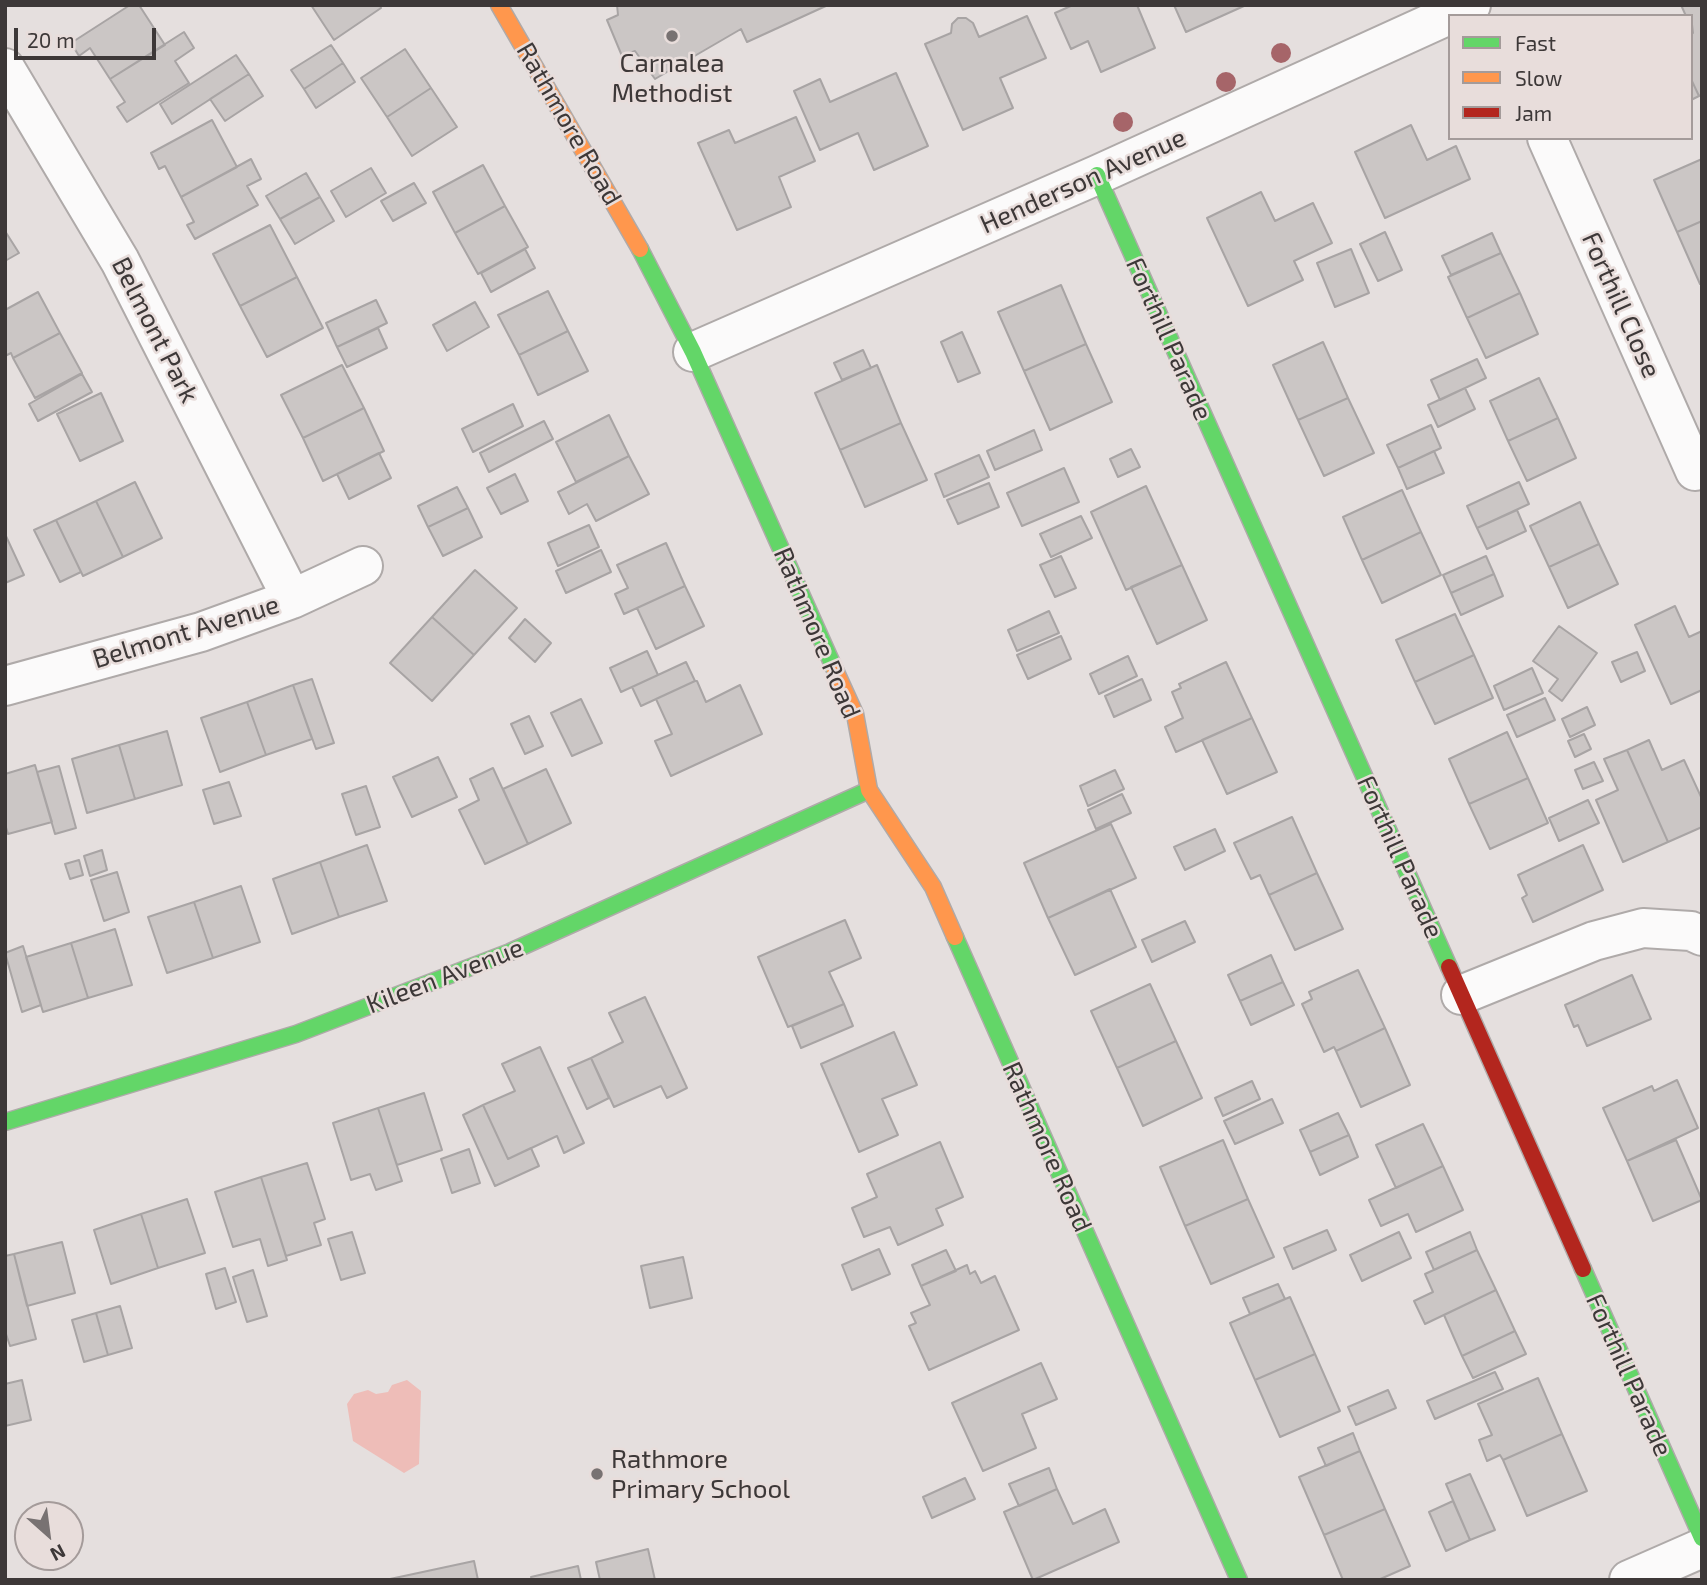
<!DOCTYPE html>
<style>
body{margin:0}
#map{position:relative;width:1707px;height:1585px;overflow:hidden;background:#e5dfde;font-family:"Exo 2",sans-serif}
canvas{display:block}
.frame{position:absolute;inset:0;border:7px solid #3d3838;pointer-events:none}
.legend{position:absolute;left:1448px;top:14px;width:245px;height:126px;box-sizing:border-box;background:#e8dddb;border:2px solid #a49b9a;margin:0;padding:9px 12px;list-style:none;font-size:21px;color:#3d3838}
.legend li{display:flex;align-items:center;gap:14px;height:35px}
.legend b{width:35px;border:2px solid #a49b9a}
.north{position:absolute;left:14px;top:1501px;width:70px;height:70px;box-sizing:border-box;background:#e8dddb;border:2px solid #a49b9a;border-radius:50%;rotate:152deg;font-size:19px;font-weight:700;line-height:28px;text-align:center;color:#3d3838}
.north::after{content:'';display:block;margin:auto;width:24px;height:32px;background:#787272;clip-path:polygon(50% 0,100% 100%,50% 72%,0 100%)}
.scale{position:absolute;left:14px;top:28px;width:142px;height:32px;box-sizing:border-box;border:4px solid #3d3838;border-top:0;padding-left:9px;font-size:21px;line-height:24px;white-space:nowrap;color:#3d3838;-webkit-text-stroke:5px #e8dddb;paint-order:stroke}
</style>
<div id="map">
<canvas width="1707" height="1585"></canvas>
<div class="frame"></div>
<ul class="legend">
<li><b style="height:9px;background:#63d668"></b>Fast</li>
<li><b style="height:9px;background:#ff974d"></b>Slow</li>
<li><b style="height:9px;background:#b3261e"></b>Jam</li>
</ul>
<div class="north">N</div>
<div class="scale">20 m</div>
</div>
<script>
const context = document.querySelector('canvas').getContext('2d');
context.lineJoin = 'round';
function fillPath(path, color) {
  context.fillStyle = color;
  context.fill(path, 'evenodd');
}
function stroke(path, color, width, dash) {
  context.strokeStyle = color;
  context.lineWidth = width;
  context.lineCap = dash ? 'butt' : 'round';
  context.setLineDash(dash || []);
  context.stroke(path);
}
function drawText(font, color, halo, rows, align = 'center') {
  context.font = font + ' "Exo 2",sans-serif';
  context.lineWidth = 5;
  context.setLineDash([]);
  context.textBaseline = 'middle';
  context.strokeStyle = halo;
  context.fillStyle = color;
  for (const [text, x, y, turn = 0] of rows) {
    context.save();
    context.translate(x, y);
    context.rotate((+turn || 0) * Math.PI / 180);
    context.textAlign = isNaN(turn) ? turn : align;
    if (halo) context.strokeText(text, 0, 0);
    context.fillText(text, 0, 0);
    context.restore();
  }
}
fillPath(new Path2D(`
 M407,1380l14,11 -2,73 -15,9 -51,-32 -6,-37 7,-10 14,-4 8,4 12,-2 4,-7z`), '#eebdb8');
const building = new Path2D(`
 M130,5h9l26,40 -55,34 -20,-31 -11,8 -8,-13z
 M311,5h69l1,3 -47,32z
 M617,5h211l-81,37 -6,-13 -86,50 -20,-28 -13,5 -15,-36 11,-5z
 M1073,5h64l18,43 -54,24 -13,-31 -17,8 -16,-36z
 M1174,5h70v1l-58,26z
 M1681,5h21v90l-3,1 -8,-17v-46h2l-2,-17h-5z
 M1027,16l19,42 -46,20 13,30 -50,22 -38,-86 26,-11 1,-9 6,-6h8l7,5 6,14z
 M184,32l10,16 -19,13 14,22 -62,39 -10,-15 8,-5 -15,-23z
 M331,45l12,18 -39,26 -13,-19z
 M405,49l26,39 -44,29 -26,-39z
 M236,55l13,19 -77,50 -12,-20z
 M343,63l12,19 -39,26 -12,-19z
 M896,73l32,73 -54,24 -16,-37 -38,17 -26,-59 26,-12 10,23z
 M249,74l14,22 -38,25 -15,-22z
 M1691,79l8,17 -8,4z
 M431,88l26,39 -45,29 -25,-39z
 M796,117l19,44 -36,16 12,30 -54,23 -39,-87 31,-13 6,13z
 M212,120l25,47 -56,30 -16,-31 -6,3 -8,-16z
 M1411,125l16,35 29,-14 14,33 -85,39 -30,-66z
 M251,159l10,20 -14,7 11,19 -63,34 -8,-14 7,-3 -13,-25z
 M1702,159v62l-25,11 -23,-52z
 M483,165l22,41 -50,27 -22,-41z
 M371,168l15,25 -40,24 -15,-26z
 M306,173l14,24 -40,22 -14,-23z
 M414,183l12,20 -33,18 -12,-20z
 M1261,192l14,29 38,-18 19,40 -38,18 9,19 -55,26 -41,-88z
 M320,197l14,24 -39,23 -15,-25z
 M505,206l23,41 -50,27 -23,-41z
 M1702,221v62l-2,1 -23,-52z
 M270,225l27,52 -57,29 -27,-52z
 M5,231l14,22 -14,8z
 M1385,232l17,38 -24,11 -18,-37z
 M1492,233l9,20 -50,22 -9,-19z
 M525,249l10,19 -44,24 -10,-19z
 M1351,249l18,44 -34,14 -18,-44z
 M1501,253l19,40 -53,25 -19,-41z
 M297,277l26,51 -56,29 -27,-51z
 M1061,285l25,59 -62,27 -26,-59z
 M548,291l20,40 -49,24 -21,-40z
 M38,292l22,41 -47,25 -2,-5 -6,3v-46z
 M1520,293l18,41 -52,24 -19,-40z
 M376,300l11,23 -50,24 -11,-24z
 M475,302l14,25 -42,24 -14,-26z
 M378,328l9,20 -40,19 -10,-20z
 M568,331l20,40 -50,24 -19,-40z
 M962,332l18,41 -22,9 -17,-40z
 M60,333l22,40 -47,25 -22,-40z
 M1323,342l25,56 -50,22 -25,-55z
 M1086,344l26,58 -62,28 -26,-59z
 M863,350l8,18 -29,12 -8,-17z
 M1477,359l9,19 -46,22 -9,-20z
 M342,365l22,43 -61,30 -22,-43z
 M877,365l24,58 -61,27 -25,-57z
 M82,374l10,18 -54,29 -9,-17z
 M1539,378l19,40 -50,23 -18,-40z
 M1465,388l10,21 -37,18 -10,-22z
 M101,393l22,48 -43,20 -23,-47z
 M1348,398l26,55 -50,23 -26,-56z
 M513,404l10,22 -50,26 -11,-23z
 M364,408l20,43 -61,30 -20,-43z
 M609,415l20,41 -53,26 -20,-40z
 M1558,418l18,40 -49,23 -19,-40z
 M544,421l9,18 -64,33 -9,-19z
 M901,423l26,57 -62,27 -25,-57z
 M1431,425l10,23 -43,20 -11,-23z
 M1034,430l8,20 -47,20 -8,-19z
 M1131,449l9,18 -22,10 -8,-18z
 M1434,451l10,22 -37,16 -9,-21z
 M379,453l12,25 -42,21 -12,-25z
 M979,455l10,22 -45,20 -9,-23z
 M629,456l20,38 -53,27 -9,-17 -18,10 -11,-22z
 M1064,468l15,34 -57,24 -15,-33z
 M515,474l13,27 -27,13 -14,-26z
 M135,482l27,56 -39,19 -27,-56z
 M1519,482l10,22 -52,24 -10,-22z
 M989,483l10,24 -41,17 -11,-24z
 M1146,486l36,79 -56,25 -35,-78z
 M457,487l11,21 -40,19 -10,-21z
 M1402,490l19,42 -59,28 -19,-43z
 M96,501l27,56 -40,19 -27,-56z
 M1580,502l19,42 -50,23 -19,-41z
 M468,508l14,29 -39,19 -15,-29z
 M1517,510l9,21 -39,18 -10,-21z
 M1081,516l11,22 -41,19 -11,-23z
 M56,520l25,52 -21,10 -26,-52z
 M589,525l10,22 -41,19 -10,-23z
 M1421,532l20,43 -59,28 -20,-43z
 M5,534l19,41 -19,8z
 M666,543l19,43 -61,28 -9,-20 13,-6 -11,-23z
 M1599,544l19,40 -50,24 -19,-41z
 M601,550l10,22 -45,21 -10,-22z
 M1061,556l15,32 -21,9 -15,-32z
 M1486,556l8,18 -43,19 -8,-18z
 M1182,565l25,55 -50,24 -26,-57z
 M475,570l42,38 -43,47 -42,-38z
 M1494,574l9,22 -42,19 -10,-22z
 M685,586l19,40 -48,23 -19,-41z
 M1675,606l14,31 13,-6v59l-31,14 -36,-79z
 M1049,611l10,22 -42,18 -9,-21z
 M1455,614l19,41 -59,27 -19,-42z
 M432,617l42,38 -42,46 -42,-38z
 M525,619l26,24 -16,19 -26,-24z
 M1559,626l38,27 -35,48 -13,-10 9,-12 -25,-18z
 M1061,636l10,23 -43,20 -11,-24z
 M647,651l11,24 -37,17 -11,-24z
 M1637,652l8,19 -24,11 -9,-20z
 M1474,655l19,43 -58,26 -20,-42z
 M1128,656l9,20 -38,18 -9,-20z
 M686,662l9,19 -54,25 -9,-19z
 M1226,662l26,56 -76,34 -11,-25 18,-9 -11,-26 9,-4 -2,-4z
 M1532,668l11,25 -39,17 -10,-24z
 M312,679l22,64 -18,6 -23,-64z
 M1142,679l9,21 -37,17 -9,-21z
 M695,681h2l9,21 34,-17 22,49 -91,42 -16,-35 17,-7 -16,-35z
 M293,685l19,54 -46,16 -19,-53z
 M1545,698l10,22 -38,17 -10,-22z
 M581,699l21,44 -30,13 -21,-43z
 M247,702l19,53 -46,17 -19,-54z
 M1587,707l8,18 -25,12 -8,-18z
 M529,716l14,30 -18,8 -14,-30z
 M1252,718l25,54 -50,22 -25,-54z
 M167,731l15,54 -47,14 -16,-54z
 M1507,732l21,46 -59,26 -20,-45z
 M1584,734l7,15 -16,8 -7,-16z
 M1649,740l13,30 22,-10 18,39v28l-34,15 -41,-92z
 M119,745l16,54 -48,14 -15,-54z
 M1627,750l41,92 -45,20 -27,-62 22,-10 -14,-31z
 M438,757l19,40 -45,20 -19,-40z
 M1594,762l9,19 -20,8 -8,-19z
 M35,765l17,57 -44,12 -3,-10v-50z
 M59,766l17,62 -21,6 -18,-62z
 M493,768l35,76 -43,20 -26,-54 20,-10 -9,-21z
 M546,769l25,54 -43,21 -25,-55z
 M1115,770l9,19 -36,17 -8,-20z
 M1528,778l20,45 -58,26 -21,-45z
 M229,782l12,34 -27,8 -11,-34z
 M366,786l14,41 -24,8 -14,-41z
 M1122,794l9,19 -35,16 -8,-19z
 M1588,800l11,23 -40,18 -10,-23z
 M1292,817l25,56 -48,22 -9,-20 -9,4 -17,-36z
 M1111,824l25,54 -88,40 -24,-55z
 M1215,829l10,22 -40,19 -11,-23z
 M367,845l20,56 -48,16 -19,-55z
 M1583,845l20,45 -70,32 -11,-24 5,-3 -9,-20z
 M102,850l5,20 -17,6 -6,-20z
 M79,860l4,15 -13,4 -5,-15z
 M320,862l19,55 -47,17 -19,-55z
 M117,872l12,40 -25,9 -13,-41z
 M1317,873l26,56 -48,21 -26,-55z
 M241,886l19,56 -47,16 -19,-56z
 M1110,889l26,58 -61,28 -27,-57z
 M194,902l19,56 -46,15 -19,-56z
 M845,920l16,38 -32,14 15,32 -56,23 -30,-70z
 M1185,921l10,21 -43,20 -10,-22z
 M115,929l17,56 -44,13 -17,-55z
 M71,943l17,55 -45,14 -17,-55z
 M23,946l18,59 -19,7 -17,-59z
 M1271,955l12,27 -43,19 -12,-26z
 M1358,970l27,58 -49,23 -2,-4 -10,5 -22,-48 10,-5 -3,-7z
 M1632,975l19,44 -64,27 -9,-21 -4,2 -9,-22z
 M1283,982l11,23 -43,20 -11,-24z
 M1150,984l26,57 -59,27 -26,-57z
 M645,997l42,91 -20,10 -6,-12 -47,21 -23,-49 32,-16 -14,-29z
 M844,1004l9,22 -52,22 -9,-22z
 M1385,1028l25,57 -49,22 -25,-56z
 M894,1032l23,53 -35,14 16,36 -39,17 -38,-88z
 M1176,1041l26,57 -59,28 -26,-58z
 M540,1047l44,96 -20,10 -7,-17 -49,23 -25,-54 32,-14 -13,-27z
 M591,1058l18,40 -22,11 -19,-41z
 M1677,1080l21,48 -71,33 -24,-53 49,-22 2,5z
 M1252,1081l8,18 -37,17 -8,-18z
 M424,1093l18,57 -45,15 -19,-57z
 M1272,1099l11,24 -48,21 -11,-23z
 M483,1105l25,54 23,-11 8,18 -44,20 -32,-71z
 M378,1108l24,73 -26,9 -6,-16 -19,6 -18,-57z
 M1338,1113l11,22 -39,17 -10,-22z
 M1423,1124l20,42 -47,22 -20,-43z
 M1349,1135l9,22 -38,18 -10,-23z
 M1223,1140l25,59 -63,27 -25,-59z
 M1676,1140l26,60 -49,21 -26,-60z
 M940,1142l23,55 -27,12 7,16 -45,20 -8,-18 -26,10 -12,-29 25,-11 -10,-23z
 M469,1149l11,34 -28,10 -11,-34z
 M307,1163l18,56 -11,4 7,22 -35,11 -25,-79z
 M1443,1166l20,44 -47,22 -8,-18 -27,12 -12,-26z
 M261,1177l26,83 -19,6 -8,-27 -27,8 -18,-55z
 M187,1199l18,54 -47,15 -17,-54z
 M1248,1199l26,58 -63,27 -26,-58z
 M141,1214l17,54 -47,16 -17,-54z
 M1327,1230l9,20 -43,19 -9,-21z
 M352,1232l13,41 -24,7 -13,-41z
 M1399,1232l12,26 -49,23 -12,-26z
 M1470,1232l7,18 -43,20 -8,-18z
 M62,1242l13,51 -48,13 -13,-52z
 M879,1249l11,25 -38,16 -10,-25z
 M946,1250l10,21 -35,15 -9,-21z
 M1477,1250l19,40 -71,34 -11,-23 19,-9 -8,-18z
 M14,1254l22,85 -26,7 -5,-15v-75z
 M683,1257l9,41 -42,10 -9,-42z
 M967,1265l3,9 5,-3 6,12 14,-7 24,54 -90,40 -20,-44 7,-3 -5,-10 19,-8 -9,-19z
 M225,1268l11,34 -20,7 -10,-35z
 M253,1270l14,46 -20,6 -14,-45z
 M1278,1284l7,15 -35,15 -7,-16z
 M1496,1290l19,41 -53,25 -18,-41z
 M1290,1297l25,57 -60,26 -25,-57z
 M120,1306l12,42 -24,7 -12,-42z
 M96,1313l12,42 -24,7 -12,-42z
 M1515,1331l11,23 -53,24 -11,-22z
 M1315,1354l25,57 -60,26 -25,-57z
 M1041,1363l16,36 -35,15 14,34 -53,23 -31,-68z
 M1495,1372l8,17 -68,30 -8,-18z
 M1538,1378l24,56 -59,26 -3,-5 -13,6 -8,-21 13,-5 -14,-31z
 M22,1380l9,40 -26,6v-42z
 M1388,1390l8,18 -40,17 -8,-18z
 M1353,1433l7,18 -34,15 -8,-18z
 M1562,1434l25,57 -60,25 -24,-56z
 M1360,1451l25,58 -61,26 -25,-58z
 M1049,1468l8,21 -38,17 -10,-22z
 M1470,1474l25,56 -25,10 -24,-56z
 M965,1478l10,21 -43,19 -9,-21z
 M1057,1489l16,35 32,-15 14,33 -86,38 -29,-68z
 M1453,1501l17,39 -24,11 -17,-39z
 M1385,1509l25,57 -32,14h-35l-19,-45z
 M648,1549l7,31h-55l-4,-18z
 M474,1561l4,19 -88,-1z
 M578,1566l3,14h-49l-1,-3z`);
fillPath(building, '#cbc6c5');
stroke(building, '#a8a4a4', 2);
const street = new Path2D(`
 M5,68l115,193 172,338
 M1547,138l148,333
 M693,352l404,-177 374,-170
 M5,686l196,-54 91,-33 71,-33
 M1461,995l133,-54 49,-13 48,3 11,5
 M1629,1580l73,-32`);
const fast = new Path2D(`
 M1097,175l352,792
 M640,249l53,103 142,318
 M955,937l284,643
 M5,1122l291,-88 214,-82 359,-162
 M1583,1269l119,269`);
const slow = new Path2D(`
 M499,5l141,244
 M835,670l20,44 14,76 64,97 22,50`);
const jam = new Path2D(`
 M1449,967l134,302`);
stroke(street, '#afaaa9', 42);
stroke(fast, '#afaaa9', 19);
stroke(slow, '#afaaa9', 19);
stroke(jam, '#afaaa9', 19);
stroke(street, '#fbfafa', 38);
stroke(fast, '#63d668', 16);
stroke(slow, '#ff974d', 16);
stroke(jam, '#b3261e', 16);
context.fillStyle = '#a66569';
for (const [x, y] of [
 [1281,53],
 [1226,82],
 [1123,122]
]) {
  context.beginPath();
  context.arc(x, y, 10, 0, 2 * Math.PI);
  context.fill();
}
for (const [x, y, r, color] of [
 [672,36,7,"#787272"],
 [597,1474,7,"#787272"]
]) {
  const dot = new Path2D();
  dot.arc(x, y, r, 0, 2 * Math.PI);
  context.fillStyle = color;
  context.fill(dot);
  stroke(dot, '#e8dddb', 2.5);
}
drawText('26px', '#3d3838', '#e8dddb', [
 ["Carnalea",672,63],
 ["Methodist",672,93],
 ["Rathmore",611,1459,"left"],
 ["Primary School",611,1489,"left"]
]);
drawText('26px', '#3d3838', '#e8dddb', [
 ["Rathmore Road",569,124,60],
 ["Henderson Avenue",1083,181,-24],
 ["Forthill Close",1621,305,66],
 ["Belmont Park",155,330,63],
 ["Forthill Parade",1169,339,66],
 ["Belmont Avenue",186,632,-17],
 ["Rathmore Road",817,633,67],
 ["Forthill Parade",1400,857,66],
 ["Kileen Avenue",445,976,-21],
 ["Rathmore Road",1047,1147,66],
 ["Forthill Parade",1629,1375,66]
]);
</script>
